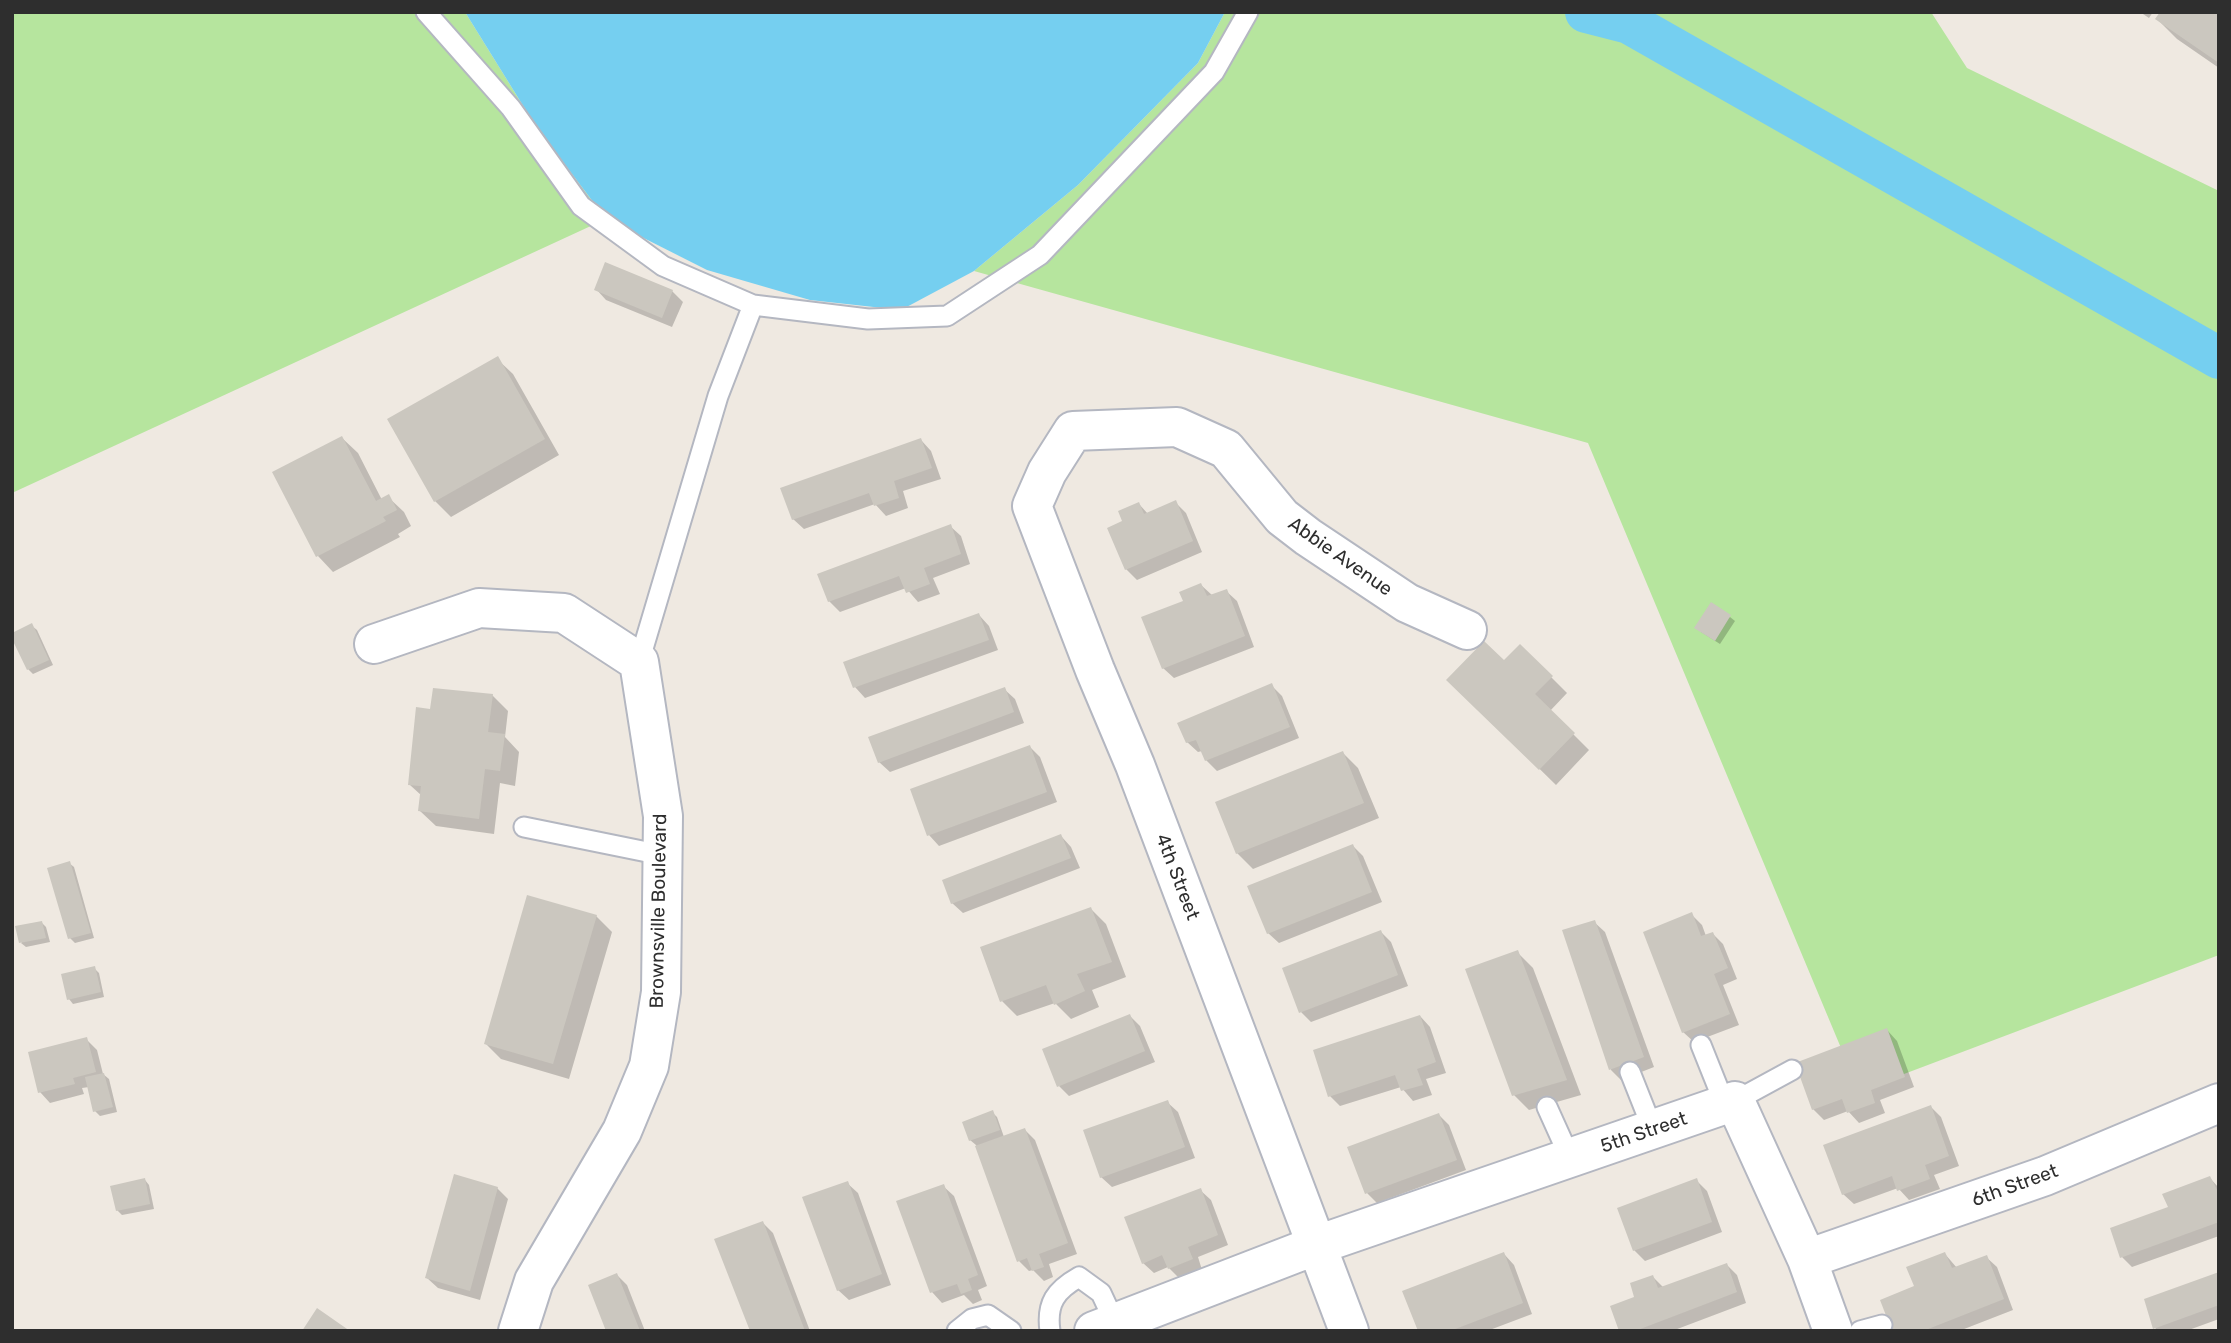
<!DOCTYPE html>
<style>
body{margin:0}
#map{position:relative;width:2231px;height:1343px;overflow:hidden;background:#efe9e1;font-family:Rubik,sans-serif}
canvas{display:block}
.frame{position:absolute;inset:0;border:14px solid #2e2e2e;pointer-events:none}
</style>
<div id="map">
<canvas width="2231" height="1343"></canvas>
<div class="frame"></div>
</div>
<script>
const context = document.querySelector('canvas').getContext('2d');
context.lineJoin = 'round';
function fillPath(path, color) {
  context.fillStyle = color;
  context.fill(path, 'evenodd');
}
function stroke(path, color, width, dash) {
  context.strokeStyle = color;
  context.lineWidth = width;
  context.lineCap = dash ? 'butt' : 'round';
  context.setLineDash(dash || []);
  context.stroke(path);
}
function drawText(font, color, halo, rows, align = 'center') {
  context.font = font + ' Rubik,sans-serif';
  context.lineWidth = 7;
  context.setLineDash([]);
  context.textBaseline = 'middle';
  context.strokeStyle = halo;
  context.fillStyle = color;
  for (const [text, x, y, turn = 0] of rows) {
    context.save();
    context.translate(x, y);
    context.rotate((+turn || 0) * Math.PI / 180);
    context.textAlign = isNaN(turn) ? turn : align;
    if (halo) context.strokeText(text, 0, 0);
    context.fillText(text, 0, 0);
    context.restore();
  }
}
fillPath(new Path2D(`
 M12,12h453l70,113 71,94 -594,274z
 M1225,12h706l36,56 252,123v764l-360,136 -271,-648 -614,-172 104,-86 120,-122z`), '#b6e59e');
fillPath(new Path2D(`
 M465,12h760l-27,51 -120,122 -104,86 -73,39 -91,-10 -103,-30 -101,-51 -71,-94z`), '#75cff0');
fillPath(new Path2D(`
 M2140,12h13l-4,6z
 M2219,12v56l-42,-29 -20,-20z
 M596,289l76,2 11,11 -11,25 -66,-27z
 M497,359l16,15 46,81 -108,62 -16,-16z
 M342,438l16,15 24,47 6,-3 16,15 7,14 -13,8 2,3 -67,35 -15,-16z
 M921,440l10,11 10,28 -38,12 5,17 -22,8 -11,-12 -71,25 -11,-10z
 M1175,502l11,11 16,39 -65,28 -11,-11 -1,-47 14,-18 9,10z
 M950,526l11,10 9,28 -37,14 7,16 -22,8 -12,-14 -66,24 -11,-11z
 M1201,585l12,11 13,-5 11,10 17,46 -80,31 -11,-10 22,-66z
 M979,615l10,11 9,24 -133,48 -10,-11z
 M1730,617l5,4 -15,23 -19,-12z
 M32,626l5,4 16,35 -20,9 -5,-5z
 M1520,646l47,47 -17,18 39,39 -33,35 -107,-105 55,-17z
 M1271,685l11,11 17,42 -82,33 -11,-11 -4,-9 -4,1 -11,-10z
 M1004,689l11,10 9,24 -134,49 -11,-10z
 M492,695l16,16 -3,26 14,15 -4,34 -15,-3 -6,51 -58,-8 -16,-15 2,-15 -12,-11 22,-74z
 M1030,747l10,10 17,45 -118,44 -10,-11 -17,-45z
 M1343,753l15,15 21,50 -126,51 -16,-16z
 M1061,836l10,11 9,21 -117,45 -11,-10z
 M1353,846l10,10 19,46 -103,41 -11,-10z
 M69,863l5,4 20,71 -19,5 -5,-5z
 M1091,909l15,15 20,53 -34,13 7,17 -28,12 -16,-16 -38,13 -15,-15z
 M1691,914l11,11 4,11 7,-2 10,10 14,35 -14,6 16,40 -45,17 -11,-10z
 M596,916l16,16 -43,147 -68,-20 -15,-15z
 M1594,922l11,10 49,135 -33,13 -10,-10 -47,-138z
 M42,923l4,4 4,15 -24,5 -5,-4z
 M1381,932l10,10 17,44 -97,36 -10,-10z
 M1517,952l16,16 48,127 -52,15 -15,-15z
 M94,968l5,5 5,24 -31,7 -4,-5z
 M1130,1016l10,10 15,36 -86,34 -10,-10z
 M1420,1016l10,11 16,46 -20,6 6,16 -19,6 -12,-14 -61,19 -10,-10z
 M1887,1030l10,11 17,46 -34,13 5,13 -26,10 -11,-12 -24,9 -11,-11z
 M86,1039l11,11 6,24 6,5 8,33 -17,4 -5,-5 -6,-24 -7,1 2,6 -34,9 -10,-11z
 M1167,1102l11,10 17,46 -83,29 -11,-10z
 M1931,1107l10,10 18,49 -25,9 6,14 -31,11 -11,-12 -44,16 -11,-10z
 M992,1112l5,5 7,20 21,-7 10,10 42,114 -28,10 4,13 -9,4 -11,-11 -4,1 -10,-10 -43,-116 -6,-5z
 M1439,1115l10,10 17,45 -89,33 -10,-10z
 M2210,1178l9,10v48l-87,31 -10,-10 48,-49z
 M145,1180l4,5 5,24 -32,6 -5,-5z
 M1696,1180l11,11 15,41 -77,29 -11,-11z
 M847,1183l11,10 33,92 -42,15 -11,-10z
 M943,1186l11,10 33,90 -9,4 4,10 -9,4 -9,-9 -22,8 -10,-11 -33,-90z
 M497,1188l11,11 -28,101 -42,-12 -11,-10z
 M1200,1190l11,10 17,45 -30,12 4,13 -22,9 -12,-12 -14,6 -11,-10z
 M763,1223l10,10 37,98h-58z
 M1504,1254l10,11 18,49 -45,17h-68z
 M1945,1254l12,14 29,-11 11,10 16,43 -54,21h-65l22,-44z
 M1727,1265l10,10 9,28 -74,28h-51l16,-33 16,-21 11,11z
 M2219,1274v45l-33,12h-28l-3,-3z
 M617,1275l10,10 18,46h-37z`), '#0003');
stroke(new Path2D(`
 M1586,12l43,11 590,335`), '#75cff0', 42);
fillPath(new Path2D(`
 M2160,12h59v51l-64,-44z
 M605,262l68,28 -11,28 -68,-28z
 M498,356l47,83 -111,63 -47,-83z
 M342,436l34,65 13,-7 8,16 -14,7 3,4 -70,36 -44,-85z
 M921,438l11,30 -38,13 5,17 -25,8 -5,-13 -77,27 -12,-32z
 M1176,500l17,41 -68,29 -18,-42 15,-7 -4,-10 21,-9 5,12z
 M951,524l10,30 -37,14 6,16 -24,9 -7,-17 -71,26 -11,-28z
 M1201,583l6,13 20,-7 18,47 -83,33 -21,-52 42,-16 -4,-9z
 M1711,602l20,13 -16,26 -21,-13z
 M979,613l10,27 -136,48 -10,-26z
 M32,623l17,37 -22,10 -15,-31v-6z
 M1484,641l20,19 16,-16 33,32 -18,18 40,39 -36,37 -93,-90z
 M1272,683l18,44 -85,34 -9,-21 -10,3 -9,-20z
 M1005,687l9,25 -136,51 -10,-26z
 M433,688l60,6 -5,38 17,2 -5,37 -15,-2 -6,50 -61,-8 3,-25 -13,-1 8,-78 14,2z
 M1030,745l17,47 -120,44 -17,-47z
 M1343,751l21,52 -128,51 -21,-52z
 M1061,834l10,24 -120,46 -9,-24z
 M1353,844l19,48 -105,42 -20,-48z
 M70,861l21,72 -23,6 -21,-71z
 M527,895l70,20 -44,149 -69,-20z
 M1091,907l21,55 -35,12 8,17 -31,14 -8,-20 -46,17 -20,-55z
 M1692,912l9,24 12,-4 15,36 -14,6 16,40 -48,19 -39,-101z
 M1595,920l49,137 -35,13 -47,-140z
 M42,921l4,17 -27,5 -4,-17z
 M1381,930l17,45 -99,38 -17,-45z
 M1518,950l49,130 -55,16 -47,-127z
 M95,966l6,26 -34,8 -6,-26z
 M1130,1014l15,37 -88,36 -15,-38z
 M1420,1015l16,47 -19,7 6,16 -22,6 -6,-16 -67,22 -15,-47z
 M1887,1028l18,49 -34,13 4,13 -28,10 -5,-14 -30,11 -17,-47z
 M87,1037l9,35 -23,6 2,6 -37,9 -10,-41z
 M104,1073l9,34 -20,5 -8,-35z
 M1168,1100l17,47 -85,31 -17,-48z
 M1931,1105l18,51 -24,9 5,14 -33,12 -5,-15 -50,19 -19,-50z
 M993,1110l7,20 -31,11 -7,-19z
 M1439,1113l18,47 -92,34 -18,-47z
 M1025,1128l43,115 -29,11 5,13 -12,4 -5,-13 -10,4 -42,-116z
 M454,1174l44,13 -28,104 -45,-13z
 M2210,1176l7,14 2,-1v33l-99,36 -10,-30 58,-21 -6,-13z
 M145,1178l5,26 -34,7 -6,-25z
 M1697,1178l15,44 -79,29 -16,-43z
 M848,1181l34,93 -45,17 -35,-94z
 M944,1184l34,91 -10,4 4,11 -11,4 -4,-10 -27,9 -34,-92z
 M1201,1188l17,47 -30,12 5,12 -25,10 -6,-14 -20,9 -18,-47z
 M763,1221l42,110h-55l-36,-92z
 M1504,1252l19,51 -73,28h-32l-16,-40z
 M1945,1252l7,16 35,-13 17,44 -81,32h-31l-12,-31 34,-14 -8,-19z
 M1727,1263l10,29 -102,39h-16l-9,-25 24,-9 -4,-14 23,-8 5,13z
 M2219,1272v33l-66,24 -9,-30z
 M617,1273l23,58h-34l-18,-46z
 M317,1308l33,23h-48z`), '#cbc7bf');
const service = new Path2D(`
 M426,12l85,96 70,98 82,60 90,39 115,14 79,-3 93,-61 174,-183 34,-60
 M639,662l79,-266 35,-91
 M524,827l138,28
 M1701,1045l24,60
 M1630,1072l23,58
 M1735,1101l57,-31
 M1547,1107l23,51
 M957,1331l15,-12 16,-4 23,16
 M1050,1331c-4,-28 6,-41 29,-54l22,16 14,30
 M1860,1331l22,-6`);
const minor = new Path2D(`
 M374,644l105,-36 85,5 75,49 24,154 -2,176 -12,74 -27,65 -88,150 -16,50
 M1807,1259l238,-83 174,-73
 M1094,1331l223,-86 418,-144 72,158 26,72
 M1349,1331l-214,-566 -40,-95 -63,-164 15,-34 26,-41 104,-4 49,22 56,68 26,20 99,66 60,27`);
stroke(service, '#b4b7c1', 23);
stroke(minor, '#b4b7c1', 42);
stroke(service, '#fff', 19);
stroke(minor, '#fff', 38);
drawText('19px', '#2e2e2e', '#fff', [
 ["Abbie Avenue",1340,557,35],
 ["4th Street",1177,877,69],
 ["Brownsville Boulevard",659,911,-89],
 ["5th Street",1644,1133,-19],
 ["6th Street",2015,1186,-20]
]);
</script>
